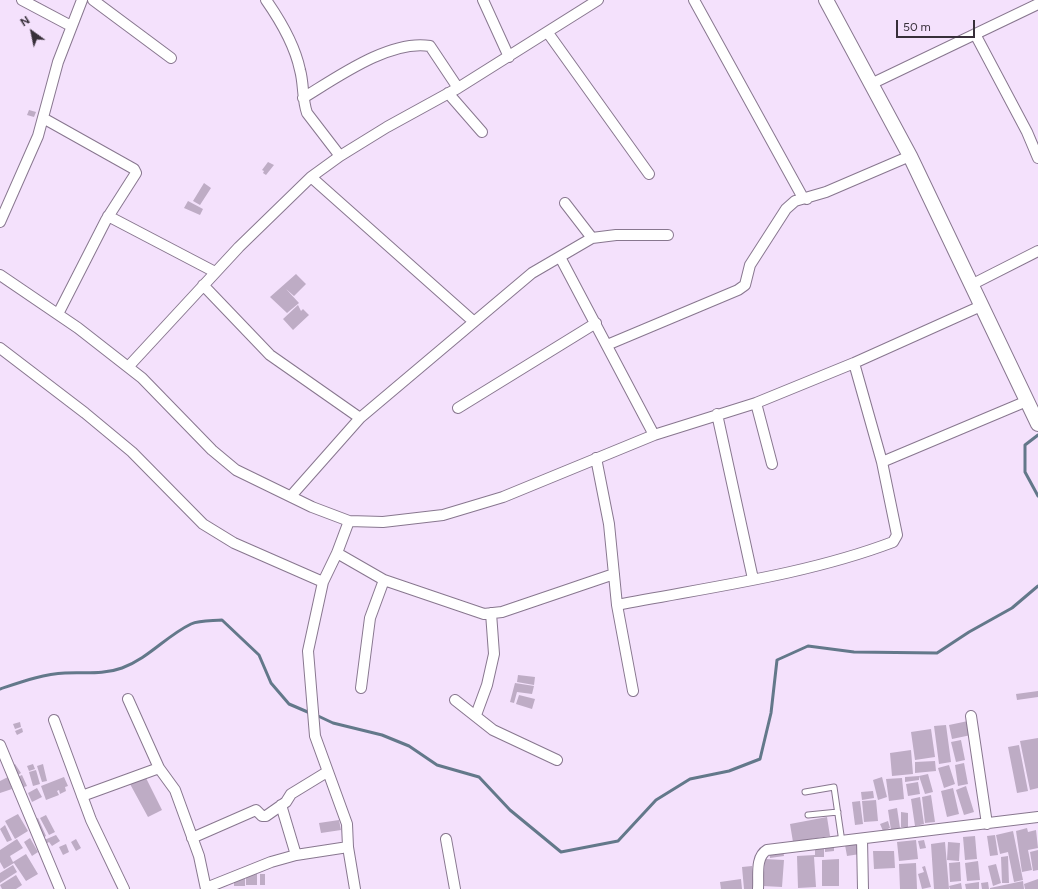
<!DOCTYPE html>
<style>
body{margin:0}
#map{position:relative;width:1038px;height:889px;overflow:hidden;background:#f4e1fc;font-family:Figtree,sans-serif}
canvas{display:block}
.north{position:absolute;left:12px;top:12px;width:40px;height:40px;-webkit-text-stroke:3px #f4e1fc;paint-order:stroke;rotate:327deg;font-size:11px;font-weight:700;line-height:16px;text-align:center;color:#372f39}
.north::after{content:'';display:block;margin:auto;width:14px;height:18px;background:#372f39;clip-path:polygon(50% 0,100% 100%,50% 72%,0 100%)}
.scale{position:absolute;left:896px;top:20px;width:79px;height:18px;box-sizing:border-box;border:2px solid #372f39;border-top:0;padding-left:5px;font-size:12px;line-height:14px;white-space:nowrap;color:#372f39;-webkit-text-stroke:3px #f4e1fc;paint-order:stroke}
</style>
<div id="map">
<canvas width="1038" height="889"></canvas>
<div class="north">N</div>
<div class="scale">50 m</div>
</div>
<script>
const context = document.querySelector('canvas').getContext('2d');
context.lineJoin = 'round';
function stroke(path, color, width, dash) {
  context.strokeStyle = color;
  context.lineWidth = width;
  context.lineCap = dash ? 'butt' : 'round';
  context.setLineDash(dash || []);
  context.stroke(path);
}
function fillPath(path, color) {
  context.fillStyle = color;
  context.fill(path, 'evenodd');
}
stroke(new Path2D(`
 M1038,435l-13,10v27l13,24
 M0,689c21,-7 43,-15 65,-16 19,-1 38,2 57,-5 27,-10 44,-32 69,-44 9,-4 21,-3 31,-4l37,35 12,28 18,21 21,9
 M316,715l17,8 49,12 27,11 28,19 42,12 31,33 51,42 57,-11 38,-41 34,-21 39,-8 31,-12 11,-46 6,-53 31,-14 46,6 83,1 32,-21 43,-24 26,-22`), '#63788a', 3);
fillPath(new Path2D(`
 M29,110l7,2 -2,5 -7,-2z
 M268,162l6,3 -8,10 -3,-2 1,-2 -2,-1z
 M204,183l7,5 -11,17 -7,-4z
 M188,201l15,8 -3,6 -16,-7z
 M296,274l10,10 -12,12 -8,-7 13,14 -12,10 -17,-16z
 M298,305l3,6 2,-2 6,6 -16,15 -10,-11z
 M518,675l17,2 -1,8 -17,-3z
 M515,683l19,3 -2,8 -15,-2 -3,11 -4,-1z
 M1038,691v6l-21,3 -1,-6z
 M519,695l16,4 -3,10 -16,-5z
 M968,721l3,14 -19,4 -3,-14z
 M20,722l1,5 -6,2 -2,-5z
 M946,725l5,37 -12,2 -5,-38z
 M22,728l1,4 -6,3 -2,-4z
 M931,729l4,28 -20,3 -4,-28z
 M1038,738v50l-8,2 -10,-49z
 M961,740l4,20 -9,2 -5,-20z
 M1019,745l9,46 -11,2 -9,-46z
 M911,750l2,24 -21,2 -2,-23z
 M935,761l1,10 -21,2v-11z
 M964,763l4,21 -10,2 -3,-21z
 M15,764l6,9 -3,2 -6,-9z
 M33,764l2,5 -6,2 -2,-5z
 M43,764l4,17 -5,1 -5,-16z
 M949,765l6,19 -11,4 -6,-20z
 M36,770l4,14 -7,2 -4,-14z
 M928,774l5,18 -8,2 -6,-18z
 M22,775l5,11 -6,2 -4,-11z
 M145,776l17,34 -14,7 -18,-33z
 M919,776v4l-14,2v-5z
 M8,777l4,12 -12,4v-12z
 M64,777l4,9 -3,1 1,4 -6,3 -1,-4 -2,1 2,4 -13,5 -5,-14z
 M882,777l5,20 -9,3 -5,-20z
 M902,778l2,21 -15,2 -3,-22z
 M918,782l2,12 -12,2 -2,-12z
 M966,786l8,26 -10,3 -8,-25z
 M37,788l5,9 -10,5 -4,-9z
 M953,788l6,26 -12,3 -6,-26z
 M873,791l1,7 -12,2 -1,-8z
 M931,795l4,27 -10,1 -3,-26z
 M920,797l4,27 -9,2 -4,-27z
 M876,800l2,21 -14,1 -2,-21z
 M860,801l3,23 -8,1 -3,-23z
 M897,808l3,20 -9,2 -3,-20z
 M901,812l7,1v14h-7z
 M18,814l10,17 -13,8 -10,-18z
 M46,815l9,17 -6,3 -9,-17z
 M827,817l3,19 -37,6 -3,-18z
 M38,818l8,18 -5,3 -8,-19z
 M339,820l2,10 -20,3 -2,-10z
 M888,821l2,7 -7,3 -3,-7z
 M5,825l7,15 -5,2 -7,-13z
 M1027,828l1,4 8,-2 2,18 -10,2 4,20 -10,2 -6,-41z
 M1013,831l10,49 -9,2 -6,-30 -8,2 -4,-19z
 M56,835l4,6 -8,5 -3,-4 -5,3 -2,-4z
 M995,835l3,20 -8,1 -3,-20z
 M975,836l2,23 -12,1 -2,-23z
 M30,838l8,14 -6,4 -8,-14z
 M17,839l6,9 -13,8 3,6 13,-8 12,20 -12,7 -12,-18 -10,6 -4,-7v-12z
 M76,839l5,9 -5,3 -5,-9z
 M916,840l2,19 -19,2 -2,-19z
 M924,840l2,8 -6,1 -2,-8z
 M945,842l4,47h-15l-3,-45z
 M948,842l12,1 -1,18 -12,-1z
 M858,843l2,11 -13,2 -2,-11z
 M66,844l3,8 -6,3 -4,-8z
 M834,844v7l-9,1v-7z
 M815,845h9v12h-10l2,30 -18,1 -1,-32 18,-1z
 M783,850l1,6 -14,2 -1,-7z
 M1038,850v20l-5,1 -3,-19z
 M873,851h21l1,17 -21,1z
 M1008,856l1,27h-7l-1,-26z
 M765,859l19,1 -2,27 -19,-1z
 M839,859v27h-17v-26z
 M978,861l2,19 -13,1 -2,-18z
 M960,862l1,19 -11,1 -1,-19z
 M916,863l1,26h-17l-1,-25z
 M996,864l5,19 -8,3 -5,-20z
 M13,865l4,7 -17,11v-10z
 M752,866l2,23h-10l-2,-22z
 M925,866l6,21 -9,2 -4,-15 6,-2 -2,-5z
 M257,874v11h-11v-10z
 M260,874h5v11h-5z
 M16,875l6,10 -6,4h-14l-2,-4z
 M234,879h11v7h-11z
 M741,879l1,10h-21l-1,-7z
 M1038,879v10h-13l-1,-5z
 M1023,881l1,8h-34v-1z
 M979,882v7h-13l-1,-5z
 M988,882l1,7h-7l-1,-6z
 M961,883l1,6h-12l-1,-3z`), '#beacc5');
const lane = new Path2D(`
 M805,792l29,-5 8,55
 M808,815l30,-3`);
const street = new Path2D(`
 M22,0l49,26
 M93,0l78,58
 M266,0c14,20 29,46 34,70 4,14 2,29 7,43l33,43
 M483,0l26,57
 M694,0l108,196 5,3
 M548,33l101,141
 M975,34l52,98 11,26
 M871,84l167,-80
 M448,93l34,39
 M303,98c33,-20 87,-59 127,-52l28,42
 M43,118l91,51 2,4 -30,47 -48,94
 M311,177l162,144
 M565,203l27,35
 M108,216l107,56
 M0,222l38,-86 20,-74 24,-62
 M560,257l94,178
 M0,275l78,53 64,50 70,72 24,20 76,37 37,14 34,1 60,-7 60,-18 151,-62 102,-32 98,-40 127,-57
 M203,285l67,70 90,63
 M971,285l67,-34
 M607,345l131,-55 7,-5 5,-20 36,-56 9,-8 31,-9 84,-36
 M0,348l85,65 47,39 71,72 31,19 89,39
 M128,367l111,-120 72,-70 29,-21 47,-29 71,-39 140,-88
 M756,403l16,61
 M458,408l138,-85
 M717,414l36,165
 M596,458l13,66 8,81 16,86
 M882,462l145,-61
 M291,496l69,-78 172,-145 60,-35 24,-3h52
 M349,521l-12,32 -14,29 -15,69 7,85 32,88 1,23 7,42
 M337,553l47,27 100,34 18,-2 112,-38
 M617,605c92,-18 189,-30 276,-63l4,-7 -15,-73 -28,-99
 M361,688l9,-70 14,-38
 M128,699l31,69 16,22 24,66 7,33
 M455,700l38,30 64,30
 M476,715l11,-30 7,-31 -3,-41
 M971,716l16,108
 M54,720l37,100 33,69
 M0,745l60,144
 M82,796l77,-28
 M281,805l15,50
 M192,838l64,-28 6,6h4l20,-14 5,-8 36,-22
 M446,839l9,50
 M862,839l1,50
 M206,888l65,-26 25,-7 52,-8
 M758,889c1,-13 -3,-32 9,-39l271,-33`);
const secondary = new Path2D(`
 M826,0l84,156 128,268`);
stroke(lane, '#88778f', 7);
stroke(street, '#88778f', 12);
stroke(secondary, '#88778f', 16);
stroke(lane, '#fff', 5);
stroke(street, '#fff', 10);
stroke(secondary, '#fff', 14);
</script>
